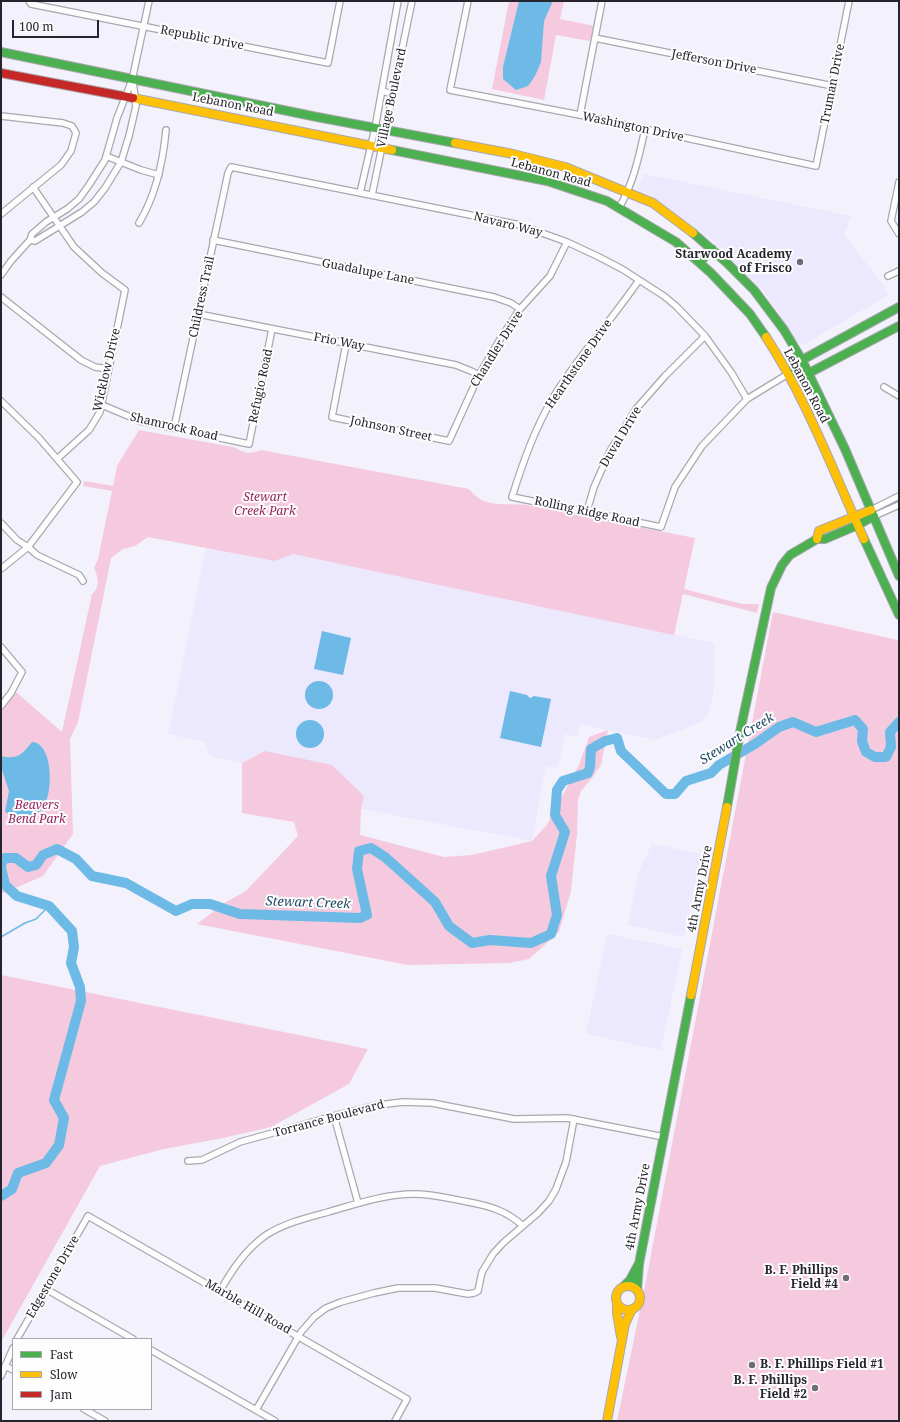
<!DOCTYPE html>
<style>
body{margin:0}
#map{position:relative;width:900px;height:1422px;overflow:hidden;background:#f3f1fb;font-family:"Noto Serif",serif}
canvas{display:block}
.frame{position:absolute;inset:0;border:2px solid #26242d;pointer-events:none}
.legend{position:absolute;left:12px;top:1338px;width:140px;height:72px;box-sizing:border-box;background:#fdfdfd;border:1px solid #a7a6aa;margin:0;padding:5px 7px;list-style:none;font-size:12px;color:#26242d}
.legend li{display:flex;align-items:center;gap:8px;height:20px}
.legend b{width:20px;border:1px solid #a7a6aa}
.scale{position:absolute;left:12px;top:20px;width:87px;height:18px;box-sizing:border-box;border:2px solid #26242d;border-top:0;padding-left:5px;font-size:12px;line-height:14px;white-space:nowrap;color:#26242d;-webkit-text-stroke:3px #fdfdfd;paint-order:stroke}
</style>
<div id="map">
<canvas width="900" height="1422"></canvas>
<div class="frame"></div>
<ul class="legend">
<li><b style="height:5px;background:#4caf50"></b>Fast</li>
<li><b style="height:5px;background:#ffc107"></b>Slow</li>
<li><b style="height:5px;background:#c62828"></b>Jam</li>
</ul>
<div class="scale">100 m</div>
</div>
<script>
const context = document.querySelector('canvas').getContext('2d');
context.lineJoin = 'round';
function fillPath(path, color) {
  context.fillStyle = color;
  context.fill(path, 'evenodd');
}
function stroke(path, color, width, dash) {
  context.strokeStyle = color;
  context.lineWidth = width;
  context.lineCap = dash ? 'butt' : 'round';
  context.setLineDash(dash || []);
  context.stroke(path);
}
function drawText(font, color, halo, rows, align = 'center') {
  context.font = font + ' "Noto Serif",serif';
  context.lineWidth = 4;
  context.setLineDash([]);
  context.textBaseline = 'middle';
  context.strokeStyle = halo;
  context.fillStyle = color;
  for (const [text, x, y, turn = 0] of rows) {
    context.save();
    context.translate(x, y);
    context.rotate((+turn || 0) * Math.PI / 180);
    context.textAlign = isNaN(turn) ? turn : align;
    if (halo) context.strokeText(text, 0, 0);
    context.fillText(text, 0, 0);
    context.restore();
  }
}
fillPath(new Path2D(`
 M644,174l207,42 -7,19 40,51 4,9 -85,50 -6,-3 -33,-51 -54,-53 -61,-44 -11,-4z
 M206,548l69,13 18,-7 421,89v47l-5,23 -8,9 -46,18 -75,-16 -3,13 -12,-3 -7,34 -12,-2 -14,75 -171,-32 2,-14 -98,-44 -23,12 -33,-7 -4,-14 -37,-8z
 M652,844l49,10 -17,83 -56,-12 11,-54z
 M607,934l75,15 -21,101 -75,-16z`), '#ece8fd');
fillPath(new Path2D(`
 M509,1h55l-4,18 34,7 -4,15 -34,-6 -12,65 -52,-11z
 M139,430l94,17c14,6 13,8 28,3l208,39c16,21 36,13 58,16l168,33 -11,51 58,15h17l-2,9 -74,-19 -9,41 -381,-81 -18,7 -127,-24 -13,9 -12,3 -12,9 -33,164 -8,17 3,95 -30,42 -39,17 -3,-1v-179l15,-21 46,40 30,-138c9,-7 6,-17 2,-26l4,-9 14,-68 -29,-5 1,-5 29,5 4,-20z
 M773,612l124,28 2,4v777h-282l29,-140z
 M608,730l-7,35 -9,13 -11,13 -3,9 -1,34 -6,57 -12,41 -30,27 -20,4 -101,2 -211,-41 29,-22 20,-11 52,-55 -4,-14 -52,-9v-50l23,-12 67,14 32,31 -3,13 -1,26 84,22 28,-2 60,-14 14,-15 33,-61 10,-28z
 M1,975l367,74 -19,35 -78,43 -48,11 -59,11 -64,17 -99,176z`), '#f5cade');
fillPath(new Path2D(`
 M519,1h34l-9,20 -3,41 -6,14 -7,10 -12,4 -13,-11v-12z
 M322,631l29,7 -8,37 -29,-6z
 M305 695a14 14 0 1 1 28 0a14 14 0 1 1-28 0Z
 M510,691l17,4 3,3 4,-2 17,3 -10,48 -41,-9z
 M296 734a14 14 0 1 1 28 0a14 14 0 1 1-28 0Z
 M32,742c22,0 23,59 7,70 -8,6 -20,6 -30,4l-4,-5 4,-20 -8,-24v-11c17,4 21,-2 31,-14z`), '#6cbae5');
stroke(new Path2D(`
 M1,937l24,-14 11,-4 13,-13`), '#6cbae5', 1.5);
stroke(new Path2D(`
 M1,864l4,-6h11l12,9 8,-2 7,-10 14,-6 19,10 16,17 34,7 50,28 16,-7h18l30,10 120,4 7,-3 -10,-46 2,-18 12,-3 14,9 50,45 14,24 23,17 18,-3 41,3 20,-9 6,-19 -6,-39 14,-44 -10,-17 2,-25 6,-9 25,-8 2,-6 1,-18 14,-8 12,-3 4,13 45,43h9l11,-13 25,-8 8,-8 36,-21 24,-17 14,-5 23,10 39,-12 8,9 -1,12 4,11 9,5h11l5,-10 -1,-15 9,-10
 M1,867l4,18 12,11 32,10 23,25 2,16 -3,16 9,24 1,14 -27,99 10,18 -5,27 -13,18 -28,10 -6,16 -11,7`), '#6cbae5', 10);
const street = new Path2D(`
 M29,1l2,3 297,59 12,-62
 M468,1l-18,89 130,25 236,51 33,-165
 M595,38l238,48
 M382,91l11,3
 M580,115l22,-114
 M1,116l62,7 9,3 4,7 -5,18 -10,14 -60,49
 M106,156l35,14 18,5
 M899,182l-8,39 8,13
 M33,187l41,60 28,26 23,17 -25,122 -11,18 -32,29
 M360,193l15,-65 23,-127
 M372,195l40,-194
 M619,208c14,-24 20,-51 26,-79
 M139,223c17,-28 24,-61 27,-93
 M30,240l5,1 47,-29 12,-10 11,-14 16,-26 8,-26 7,-30 -3,-25
 M213,240l281,57 17,6 9,6
 M1,275l10,-14 19,-21 2,-6 14,-12 21,-13 12,-10 10,-14 16,-25 12,-42 15,-38 17,-79
 M888,276l11,-5
 M639,280c-27,40 -60,75 -85,116 -19,32 -31,66 -42,101l149,30 14,-40 27,-41 45,-47 41,-25
 M1,297l80,63 14,7 13,2
 M198,314l258,51 15,6 8,4
 M346,344l-14,73 117,24 30,-66 20,-34 21,-32 30,-33 17,-34
 M884,387l15,9
 M1,401l38,37 38,44 -49,65 -27,22
 M102,405l38,16 109,23 23,-115
 M174,428l54,-255 3,-6 289,58 47,17 30,14 25,13 42,27 12,10 29,30 26,36 16,27
 M871,510l28,-14
 M587,511l7,-24 16,-36 26,-42 29,-33 40,-40
 M874,516l25,-11
 M1,523l16,17 11,7 9,8 42,20 4,6
 M1,647l21,25 -11,21 -10,13
 M334,1116l24,87
 M188,1161l14,-1 38,-18 94,-26 44,-11 25,-3 29,1 82,16 53,-1 97,19
 M46,1289l87,50
 M220,1291c12,-21 25,-41 46,-56 19,-12 40,-17 62,-23 28,-8 57,-18 86,-18 19,0 37,5 54,8 22,4 39,9 55,24
 M17,1339l71,-123 319,183 -12,22
 M151,1350l124,71
 M5,1366l8,4
 M1,1376l12,-28
 M84,1409l21,12
 M256,1410l45,-78 13,-15 12,-9 15,-6 33,-9 24,-5h37l33,6 6,-1 4,-2 4,-19 11,-18 10,-11 35,-30 11,-12 7,-12 10,-27 8,-43`);
const fast = new Path2D(`
 M1,52l316,65 138,26
 M392,150l155,31 60,20 69,41 35,31 39,41 16,23
 M693,233l34,30 27,27 30,40 18,30 43,89 54,127
 M700,262l12,-13
 M788,374l14,-14 97,-53
 M788,374l21,-1 90,-47
 M864,539l35,76
 M727,807l14,-80 30,-139 11,-23 8,-10 27,-16h8l33,-14 16,-9
 M624,1286l6,-6 8,-15
 M637,1290l2,-26 52,-269`);
const slow = new Path2D(`
 M133,98l259,52
 M455,143l58,11 52,13 88,36 40,30
 M766,337c41,63 67,134 98,202
 M817,539l2,-8 52,-21
 M691,995l36,-188
 M616 1298a12 12 0 1 1 24 0a12 12 0 1 1-24 0Z
 M617,1304v9l4,24
 M607,1421l18,-97 7,-15`);
const jam = new Path2D(`
 M1,73l132,25`);
stroke(street, '#a9a7af', 8);
stroke(fast, '#a9a7af', 10);
stroke(slow, '#a9a7af', 10);
stroke(jam, '#a9a7af', 10);
stroke(street, '#fdfdfe', 5.5);
stroke(fast, '#4caf50', 8);
stroke(slow, '#ffc107', 8);
stroke(jam, '#c62828', 8);
for (const [x, y, r, color] of [
 [800,262,4,"#6e6c75"],
 [846,1278,4,"#6e6c75"],
 [752,1365,4,"#6e6c75"],
 [815,1388,4,"#6e6c75"]
]) {
  const dot = new Path2D();
  dot.arc(x, y, r, 0, 2 * Math.PI);
  context.fillStyle = color;
  context.fill(dot);
  stroke(dot, '#fdfdfd', 1.5);
}
drawText('12px', '#26242d', '#fdfdfd', [
 ["Republic Drive",202,38,11],
 ["Jefferson Drive",714,62,11],
 ["Truman Drive",833,84,-79],
 ["Village Boulevard",392,98,-78],
 ["Lebanon Road",233,105,11],
 ["Washington Drive",633,127,12],
 ["Lebanon Road",551,173,15],
 ["Navaro Way",508,225,14],
 ["Guadalupe Lane",368,272,11],
 ["Childress Trail",202,297,-78],
 ["Frio Way",339,342,11],
 ["Chandler Drive",497,349,-58],
 ["Hearthstone Drive",579,364,-55],
 ["Wicklow Drive",107,370,-77],
 ["Refugio Road",261,386,-78],
 ["Lebanon Road",806,386,62],
 ["Shamrock Road",174,427,13],
 ["Johnson Street",391,429,12],
 ["Duval Drive",621,437,-59],
 ["Rolling Ridge Road",587,512,12],
 ["4th Army Drive",700,889,-79],
 ["Torrance Boulevard",329,1119,-15],
 ["4th Army Drive",638,1207,-79],
 ["Edgestone Drive",53,1277,-60],
 ["Marble Hill Road",248,1307,30]
]);
drawText('bold 12px', '#26242d', '#fdfdfd', [
 ["Starwood Academy",792,255],
 ["of Frisco",792,269],
 ["B. F. Phillips",838,1271],
 ["Field #4",838,1285],
 ["B. F. Phillips Field #1",760,1365,"left"],
 ["B. F. Phillips",807,1381],
 ["Field #2",807,1395]
], 'right');
drawText('italic 12px', '#95215a', '#fdfdfd', [
 ["Stewart",265,498],
 ["Creek Park",265,512],
 ["Beavers",37,806],
 ["Bend Park",37,820]
]);
drawText('italic 13px', '#1f4b64', '#fdfdfd', [
 ["Stewart Creek",737,739,-32],
 ["Stewart Creek",308,903,2]
]);
</script>
